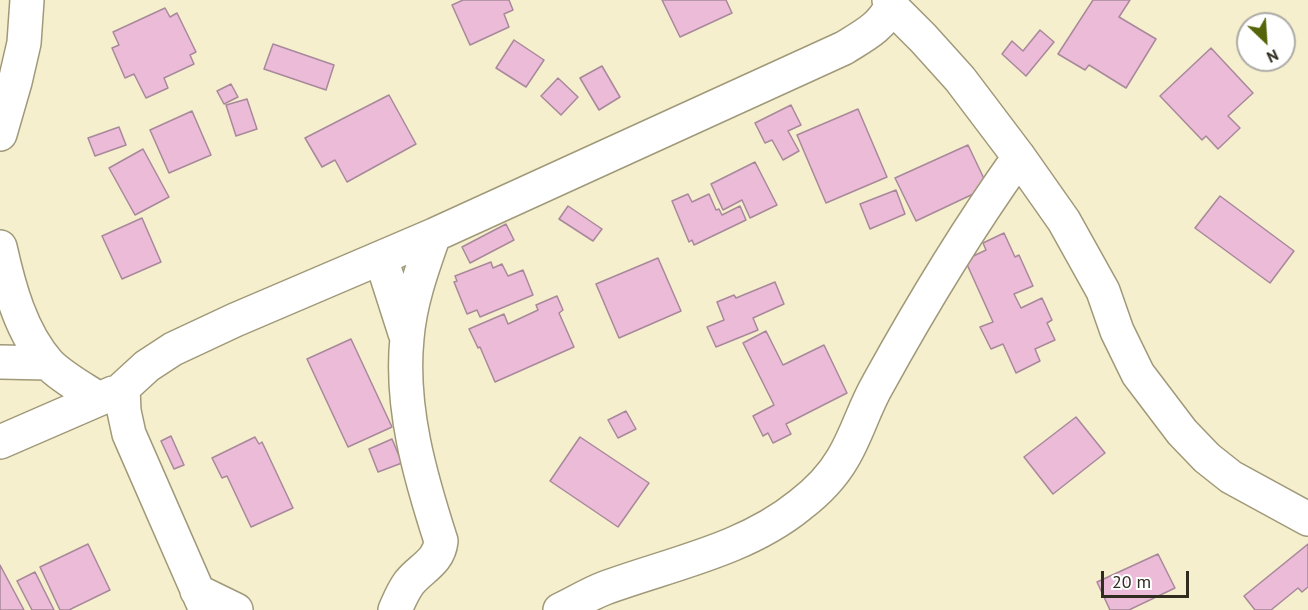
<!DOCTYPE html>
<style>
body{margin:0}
#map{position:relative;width:1308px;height:610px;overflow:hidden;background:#f6efcd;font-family:"PT Sans",sans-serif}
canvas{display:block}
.north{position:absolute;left:1236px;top:12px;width:60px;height:60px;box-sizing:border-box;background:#fff;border:2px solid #acaba6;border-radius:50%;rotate:155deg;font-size:16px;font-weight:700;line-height:24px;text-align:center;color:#302d20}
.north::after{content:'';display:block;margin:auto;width:21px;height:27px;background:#566409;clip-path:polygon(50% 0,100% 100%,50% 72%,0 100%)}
.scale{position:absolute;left:1101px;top:571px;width:88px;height:27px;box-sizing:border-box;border:3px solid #302d20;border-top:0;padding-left:8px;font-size:18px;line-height:21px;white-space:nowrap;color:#302d20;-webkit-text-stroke:4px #fff;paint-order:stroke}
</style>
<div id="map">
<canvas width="1308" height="610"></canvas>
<div class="north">N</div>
<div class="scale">20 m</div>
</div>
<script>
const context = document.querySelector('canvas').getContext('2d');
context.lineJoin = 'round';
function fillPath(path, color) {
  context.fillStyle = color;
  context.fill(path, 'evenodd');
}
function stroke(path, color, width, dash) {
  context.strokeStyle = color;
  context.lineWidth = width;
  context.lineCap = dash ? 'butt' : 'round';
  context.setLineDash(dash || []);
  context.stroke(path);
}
const building = new Path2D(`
 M463,0h46l4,10 -9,4 5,13 -39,18 -18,-40z
 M662,0h64l6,13 -52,24z
 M1093,0h37l-11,17 37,22 -30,49 -37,-23 -4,5 -27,-16z
 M165,8l5,9 7,-4 19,39 -6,3 4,9 -30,14 4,10 -22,10 -12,-24 -9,4 -13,-30 7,-3 -6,-13z
 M1040,30l14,12 -28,34 -24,-22 10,-13 11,10z
 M514,40l30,20 -18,27 -30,-19z
 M273,44l61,21 -8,25 -62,-21z
 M1211,48l42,45 -25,23 12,12 -22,21 -12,-13 -4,4 -42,-44z
 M602,66l18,31 -21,13 -19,-32z
 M558,78l20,19 -17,18 -20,-19z
 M231,84l7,13 -14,7 -7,-13z
 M389,95l27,49 -69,38 -12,-22 -13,7 -17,-29z
 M247,99l10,30 -21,7 -10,-31z
 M791,105l10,20 -13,6 11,20 -16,9 -11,-20 -7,3 -10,-20z
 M858,109l29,68 -61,26 -29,-68z
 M192,111l19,44 -42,18 -19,-43z
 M119,127l7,18 -31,11 -7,-18z
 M968,145l20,42 -72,34 -21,-43z
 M143,149l26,48 -34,18 -26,-47z
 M755,162l22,43 -27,13 -8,-18 -19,10 -12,-26z
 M896,190l9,24 -35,15 -10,-25z
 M688,194l4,8 17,-8 7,16 3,-1 3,6 18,-9 6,14 -52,25 -2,-5 -3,2 -17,-41z
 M1220,196l74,55 -24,32 -75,-55z
 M568,206l34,23 -9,12 -34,-22z
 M142,218l19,44 -39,17 -20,-43z
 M506,224l8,16 -44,23 -8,-16z
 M1004,233l11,24 4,-2 14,31 -19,8 7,14 21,-10 10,22 -5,3 8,17 -20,9 5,12 -24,12 -13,-29 -12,5 -11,-22 13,-5 -28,-62 21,-10 -3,-7z
 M658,258l23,53 -62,27 -23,-54z
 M491,262l2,6 9,-4 6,12 15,-6 10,25 -53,22 -3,-7 -10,4 -13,-32 3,-1 -2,-5z
 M775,282l9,22 -31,14 5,12 -42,17 -9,-20 17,-7 -7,-18 17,-7 2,3z
 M557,296l6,14 -4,3 15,34 -79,35 -15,-35 -2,1 -9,-19 35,-15 4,10 30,-14 -2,-5z
 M766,331l17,34 41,-20 23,48 -61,31 5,10 -18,9 -5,-10 -5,3 -10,-20 21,-11 -31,-62z
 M351,339l41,88 -44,20 -41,-88z
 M626,411l10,18 -18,9 -10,-18z
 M1076,417l29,36 -52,41 -29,-37z
 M171,436l13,29 -10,4 -13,-28z
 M255,437l4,7 3,-2 31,66 -42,19 -24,-51 -5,2 -10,-20z
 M580,437l69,46 -31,44 -68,-46z
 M392,439l10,24 -24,9 -9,-23z
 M88,544l22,46 -41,20h-9l-20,-43z
 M1308,544v43l-6,5 -4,-4 -27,22h-16l-11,-14z
 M1158,554l17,34 -46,22h-19l-13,-28z
 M0,565l24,45h-24z
 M35,572l19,38h-22l-15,-29z`);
fillPath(building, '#ebbbd7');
stroke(building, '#a8899b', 1.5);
const minor = new Path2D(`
 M889,0l2,6 32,32 37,41 59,78 45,64 39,70 14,40 21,43 44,58 25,26 24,19 77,42
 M0,134l15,-52 9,-39 3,-43
 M0,247c9,40 21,86 49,117 14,14 33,24 50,35
 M381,258l24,75
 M0,362l48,1
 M0,442l113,-49
 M197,591l39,19
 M206,610l-77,-176 -5,-23 -1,-23 24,-22 26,-17 62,-29 199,-85 410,-187c19,-12 38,-21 47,-42
 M395,610c4,-9 8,-19 14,-27 12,-15 30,-21 32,-42 -21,-65 -41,-134 -34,-203 3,-36 15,-69 27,-103
 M560,610c15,-7 29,-16 45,-22 65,-24 140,-38 195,-83 17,-13 32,-28 43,-47 14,-23 21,-50 35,-74 43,-78 89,-154 141,-227`);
stroke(minor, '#a09979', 36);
stroke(minor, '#fff', 33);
</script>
